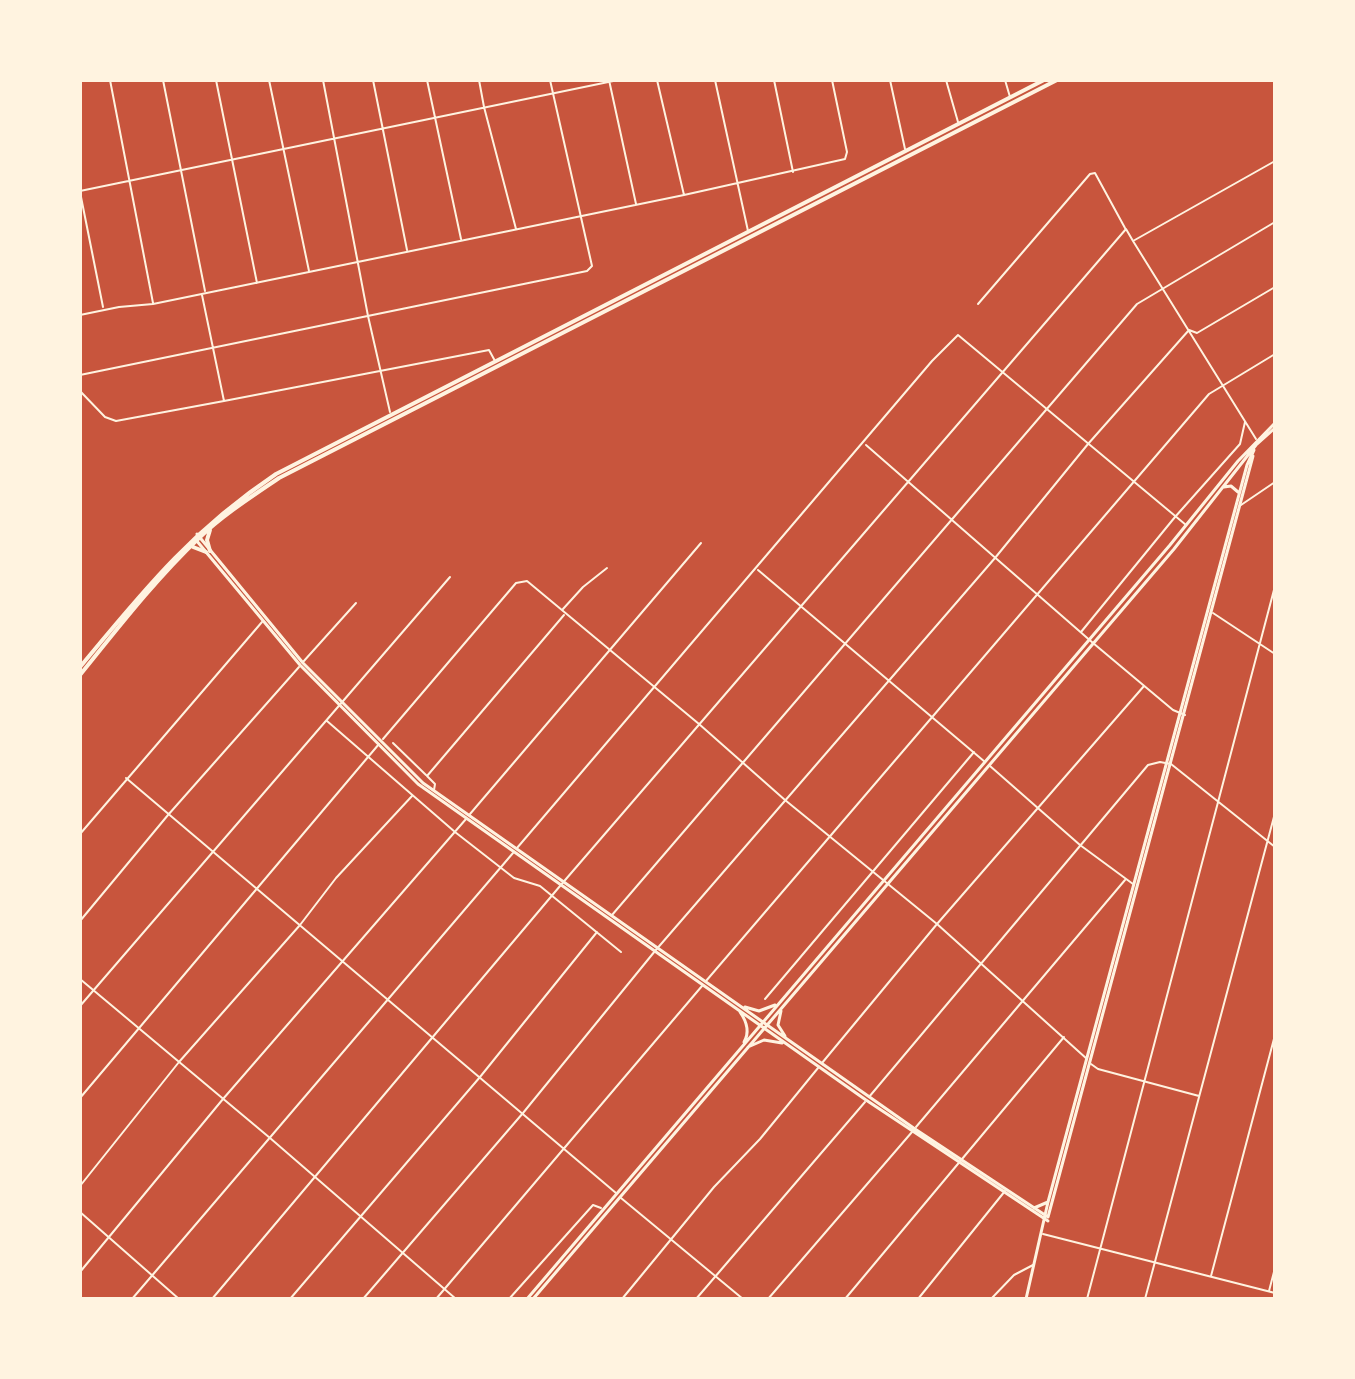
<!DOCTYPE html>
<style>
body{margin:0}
#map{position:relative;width:1355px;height:1379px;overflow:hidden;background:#c8553d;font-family:"Source Sans 3",sans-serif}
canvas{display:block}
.frame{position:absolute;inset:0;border:82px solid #fff3e0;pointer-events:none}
</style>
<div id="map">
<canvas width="1355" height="1379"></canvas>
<div class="frame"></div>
</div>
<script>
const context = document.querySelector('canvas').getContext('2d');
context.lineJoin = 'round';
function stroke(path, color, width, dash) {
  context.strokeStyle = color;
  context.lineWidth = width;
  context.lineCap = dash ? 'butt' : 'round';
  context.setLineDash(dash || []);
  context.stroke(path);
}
stroke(new Path2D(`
 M110,80l43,223
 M163,80l42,211
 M216,80l41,203
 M269,80l40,191
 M323,80l45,236 22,96
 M373,80l34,170
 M427,80l34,159
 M479,80l5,27 32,122
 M609,80l27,124
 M657,80l27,115 161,-36 2,-7 -15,-72
 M715,80l33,151
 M774,80l19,92
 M890,80l15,69
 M946,80l12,42
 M1005,80l5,17
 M80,191l538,-111
 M80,192l23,115
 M1133,241l123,198
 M978,304l112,-130 5,-1 30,55
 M80,315l39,-8 34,-3 531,-109
 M80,375l507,-104 5,-5 -42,-186
 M80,391l25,26 11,4 108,-20 -22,-106
 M224,401l265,-51 6,11
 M866,445l227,198 80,67 12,5
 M1241,505l34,-23
 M758,570l227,192
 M563,609l20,-22 24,-19
 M1213,613l62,41
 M1081,632l94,-115 65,-73 5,-22
 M303,662l53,-59
 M327,721l128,111 59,46 26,8 81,66
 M383,739l133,-156 11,-2 172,143 86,76 152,124 150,135
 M393,743l33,32
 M990,766l90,79 53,39
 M126,778l490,415
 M434,790l1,-6 -8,-8 137,-161
 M470,814l231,-271
 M80,834l182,-212
 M517,848l415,-487 26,-26 228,190
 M612,915l525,-611 138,-82
 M80,921l88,-106 131,-148
 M80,979l190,159 186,161
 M706,981l503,-587 66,-40
 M765,999l209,-247
 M80,1006l370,-429
 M822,1063l115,-139 207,-238
 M1091,1064l7,5 101,27
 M869,1097l279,-332 12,-3 11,2 104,83
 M80,1098l299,-354
 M916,1127l209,-247
 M80,1186l99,-124 121,-137 36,-47 76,-82
 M621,1198l122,101
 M80,1212l99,87
 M1043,1234l232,59
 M80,1272l143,-173 243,-280
 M1211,1276l64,-241
 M1269,1291l6,-23
 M132,1299l381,-446
 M212,1299l348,-413 566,-657 7,12 142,-80
 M290,1299l190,-222 117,-145
 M363,1299l160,-186 132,-162 340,-393 93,-114 101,-114 8,3 78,-46
 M436,1299l266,-313
 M509,1299l84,-94 8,3
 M622,1299l92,-112 46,-48 58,-71
 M696,1299l169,-197
 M768,1299l144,-167
 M845,1299l219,-262
 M918,1299l87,-108
 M991,1299l23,-24 19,-10
 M1087,1299l188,-713
 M1145,1299l130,-486`), '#fff3e0', 2);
stroke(new Path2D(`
 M1224,487l7,-1 7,6
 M197,534l106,129 120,120 492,346 133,88
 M196,540l104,125 118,119 448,316 182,121
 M745,1007l14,4 16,-6
 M781,1011l-3,14 7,11
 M740,1012c7,10 10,20 4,30
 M748,1047l16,-7 18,3
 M1034,1208l14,-6
 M1048,1217l205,-761
 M527,1299l643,-754 68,-84 37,-38
 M533,1299l641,-750 82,-104 19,-17
 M1026,1299l22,-97 199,-737 7,-15`), '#fff3e0', 3);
stroke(new Path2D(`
 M193,547l13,5
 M210,551l-3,-11 3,-10
 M80,667c64,-77 111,-136 196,-193l768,-394
 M80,675c38,-47 75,-95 119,-137 24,-23 52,-41 80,-60l778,-398`), '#fff3e0', 4);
</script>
